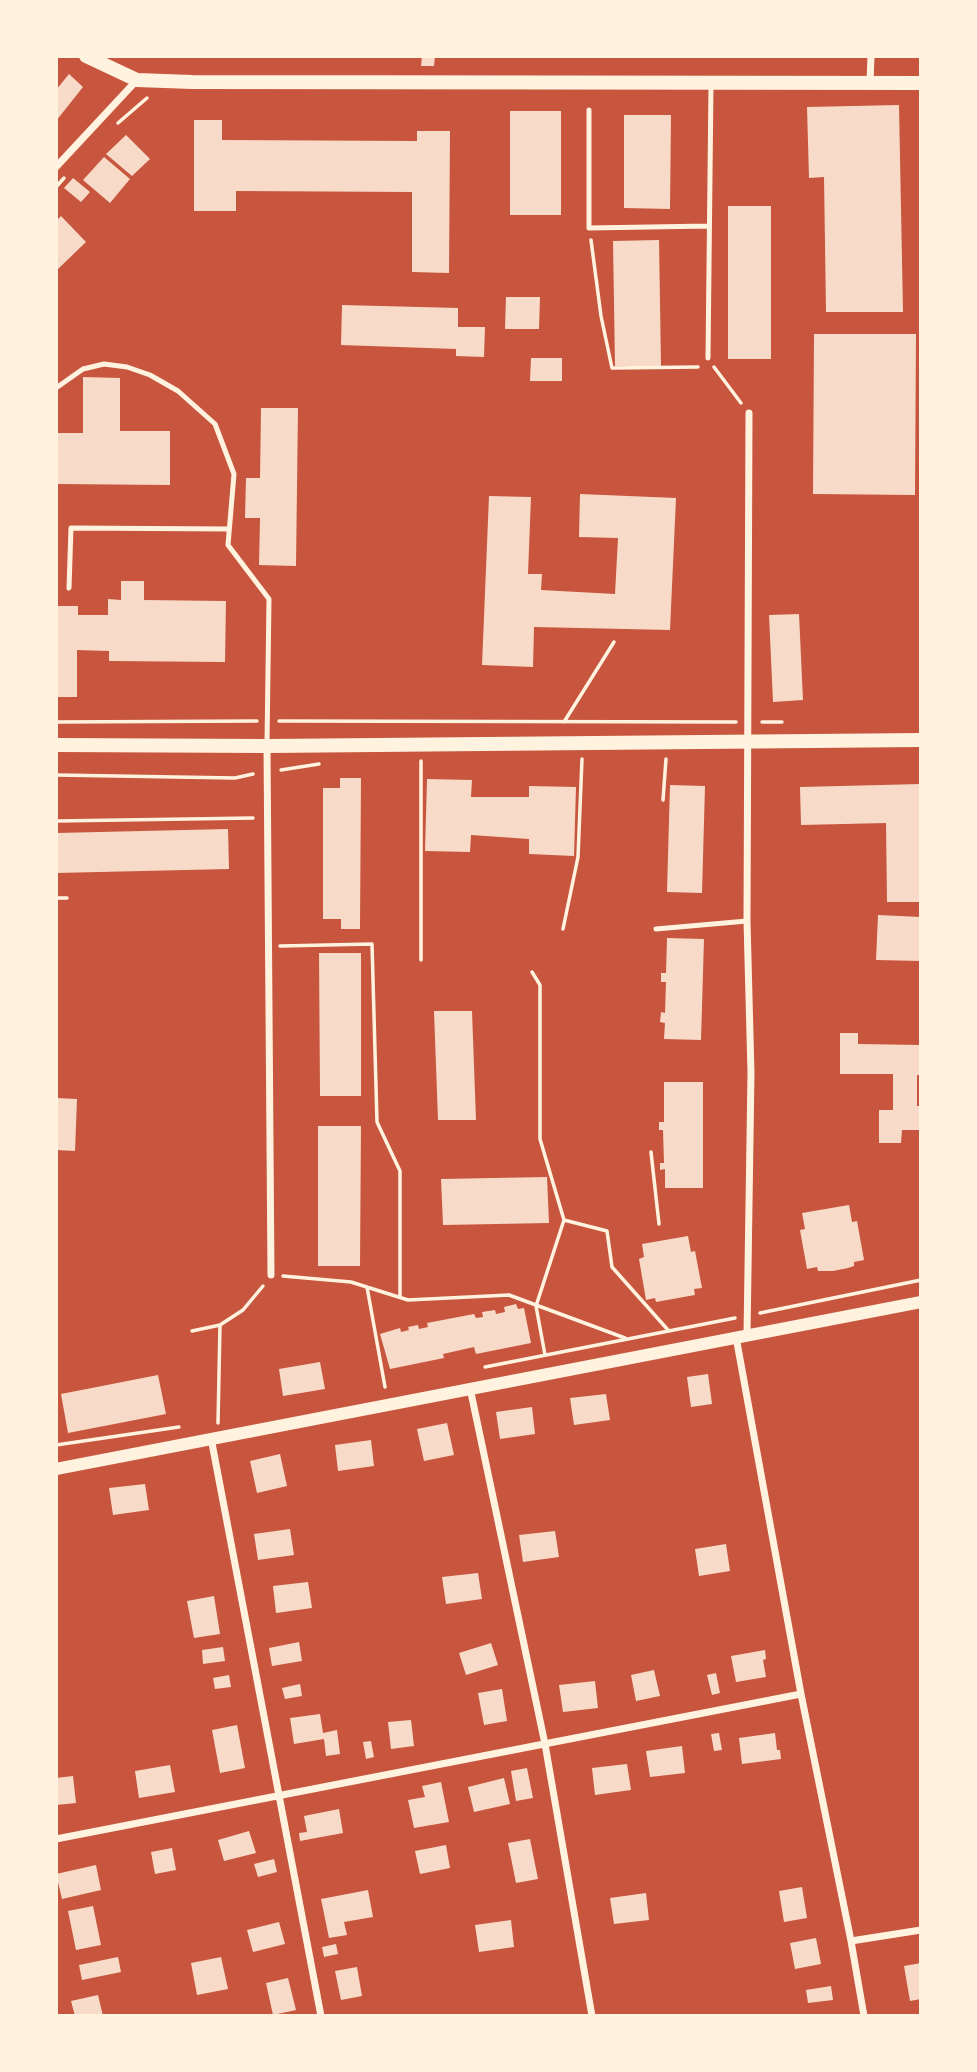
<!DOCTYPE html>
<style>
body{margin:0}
#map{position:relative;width:977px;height:2072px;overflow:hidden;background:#c8553d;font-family:Spectral,serif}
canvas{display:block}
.frame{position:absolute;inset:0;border:58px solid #fff3e0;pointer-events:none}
</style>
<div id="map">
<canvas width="977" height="2072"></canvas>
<div class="frame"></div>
</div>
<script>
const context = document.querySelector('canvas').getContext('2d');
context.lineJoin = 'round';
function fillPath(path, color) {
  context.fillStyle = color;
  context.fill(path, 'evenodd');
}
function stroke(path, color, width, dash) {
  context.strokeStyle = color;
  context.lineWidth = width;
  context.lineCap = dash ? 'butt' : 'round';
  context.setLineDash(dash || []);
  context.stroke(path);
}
fillPath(new Path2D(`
 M422,56h13l-1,10h-13z
 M69,74l14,13 -27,34v-31z
 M899,105l4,207h-77l-2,-135 -15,1 -2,-71z
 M510,111h51v104h-51z
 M624,115h47l-1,94 -46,-1z
 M194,120h28v20l195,1v-10h33l-1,142 -37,-1v-80l-176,-1v20h-42z
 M126,135l24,24 -18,17 -26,-22z
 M104,157l26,22 -20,24 -27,-23z
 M73,178l17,14 -9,10 -17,-14z
 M728,206h43v153h-43z
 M61,216l25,26 -28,27 -2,-2v-46z
 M659,240l2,126h-46l-2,-125z
 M506,297h34l-1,32h-34z
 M342,305l116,3v19h27l-1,30 -28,-1v-7l-115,-4z
 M814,334h102l-1,161 -102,-1z
 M531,358h31v23h-32z
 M83,377l37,1v53h50v54l-114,-1v-51h27z
 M261,408h37l-2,158 -37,-1 1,-47h-15l1,-40h14z
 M580,494l96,4 -6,132 -136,-3 -1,40 -51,-2 7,-169 42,1 -3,77h14l-1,16 74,4 3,-56 -39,-1z
 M121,581h23v19l82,1 -1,61 -116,-1v-10l-32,-1v47h-21v-91h22v9h30v-16l13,1z
 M799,614l4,86 -30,2 -4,-87z
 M340,778h21l-1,151h-19v-10h-18v-131h17z
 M427,779l45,1 -1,17h58v-11l47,1 -2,69 -45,-2v-15l-58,-4 -1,17 -45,-1z
 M921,784v118h-34l-1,-79 -85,2 -1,-38z
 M670,785l35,1 -3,107 -35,-1z
 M228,829l1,40 -173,4v-40z
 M878,915l43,2v44l-45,-1z
 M667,938l37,1 -3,101 -37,-1 1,-16 -5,-1 1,-10 4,1 1,-31h-5v-9h5z
 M319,953h42v143h-41z
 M434,1011h38l4,109h-38z
 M840,1033h18v11l63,1v30h-4v31h4v24h-19l-1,13h-22v-33h14v-36h-53z
 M664,1082h39v106h-38v-19l-5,1v-7h4l-1,-33h-4v-8h5z
 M56,1098l21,1 -2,52 -19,-1z
 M318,1126h43l-1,140h-42z
 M547,1177l2,46 -106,2 -2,-46z
 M849,1205l3,17 5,-1 7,39 -10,2v4l-6,2 -15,3h-15l-1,-4 -10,2 -7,-39 5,-1 -3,-16z
 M688,1236l3,16 4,-1 7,37 -8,1 1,6 -39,7 -1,-4 -9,2 -7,-41 5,-2 -2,-13z
 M516,1304l2,5 6,-1 7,35 -55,11 -2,-7 -31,7 1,4 -54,11 -10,-35 20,-6 1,4 8,-2 -1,-3 10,-2 1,4 9,-2 -1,-4 47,-9 2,4 7,-1 -1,-5 13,-2 1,4 9,-2 -1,-5z
 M320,1362l5,27 -42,7 -4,-27z
 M708,1374l4,30 -21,3 -4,-30z
 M158,1375l8,39 -98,19 -7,-39z
 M606,1394l4,26 -36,5 -4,-27z
 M532,1407l3,27 -35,5 -4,-27z
 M447,1423l7,32 -30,6 -7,-32z
 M371,1440l3,26 -36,5 -3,-26z
 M280,1454l7,32 -30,7 -7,-32z
 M145,1484l4,26 -36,5 -4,-27z
 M290,1529l4,26 -36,5 -4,-26z
 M555,1531l4,26 -36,5 -4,-27z
 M726,1544l4,27 -31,5 -4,-27z
 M478,1573l4,26 -36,5 -4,-27z
 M308,1582l4,26 -36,5 -3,-27z
 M214,1596l6,38 -26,4 -7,-37z
 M299,1642l3,19 -30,5 -3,-18z
 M491,1643l7,22 -32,10 -7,-22z
 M223,1647l2,14 -22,3 -1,-14z
 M765,1650l1,9 -3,1 3,17 -30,5 -5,-26z
 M654,1670l6,26 -24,5 -5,-26z
 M716,1673l4,20 -8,2 -5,-20z
 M229,1675l2,12 -16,2 -2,-11z
 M595,1681l3,27 -35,4 -4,-27z
 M300,1684l2,12 -17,3 -3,-11z
 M502,1689l5,32 -23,4 -6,-32z
 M320,1714l3,19 14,-3 3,24 -14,2 -2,-17 -30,5 -4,-26z
 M411,1720l3,26 -23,3 -3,-27z
 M237,1725l8,43 -25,5 -8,-43z
 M719,1733l3,17 -8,1 -3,-17z
 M775,1733l2,17h3l1,9 -39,5 -3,-26z
 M371,1741l3,16 -8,2 -3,-17z
 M682,1746l3,27 -35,4 -4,-26z
 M627,1764l4,26 -36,5 -3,-27z
 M170,1765l5,27 -36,6 -4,-27z
 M527,1768l6,30 -17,3 -5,-30z
 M73,1776l3,27 -20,2v-27z
 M504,1778l6,26 -36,8 -6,-25z
 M441,1782l8,40 -35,6 -6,-28 17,-3 -3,-11z
 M339,1809l4,24 -43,8 -1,-8 8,-1 -3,-16z
 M249,1831l7,22 -32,8 -6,-21z
 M530,1839l8,40 -22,4 -8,-40z
 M446,1845l4,23 -30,6 -5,-23z
 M172,1848l4,22 -21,4 -4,-22z
 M274,1859l3,13 -19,5 -4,-13z
 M96,1865l5,25 -39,9 -6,-25z
 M802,1887l5,31 -23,4 -5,-31z
 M368,1890l5,27 -29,5 3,13 -18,3 -8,-39z
 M646,1893l3,27 -35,4 -4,-26z
 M93,1906l8,39 -25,5 -8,-39z
 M511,1920l3,27 -35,5 -4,-27z
 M279,1922l6,22 -32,8 -6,-22z
 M816,1938l5,26 -26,5 -5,-26z
 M336,1944l2,10 -14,3 -2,-10z
 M118,1957l3,15 -39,8 -3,-15z
 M221,1957l7,32 -31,6 -6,-32z
 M921,1963v36l-11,2 -6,-35z
 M357,1967l5,29 -21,4 -6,-29z
 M288,1978l8,32 -23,5 -7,-32z
 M831,1986l2,14 -25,3 -2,-13z
 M98,1995l5,21h-28l-4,-15z`), '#f7dbc8');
stroke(new Path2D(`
 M118,123l29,-25
 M56,187l8,-9
 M591,240l10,76 11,52 86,-1
 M714,367l27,36
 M279,721l457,1
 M56,722l201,-1
 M564,722l50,-80
 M762,722h20
 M421,761v199
 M281,770l38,-6
 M56,775l179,3 18,-4
 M663,800l3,-41
 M56,821l197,-3
 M56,898h11
 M563,929l15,-72 4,-98
 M280,946l92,-2 5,178 23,49v126
 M532,972l8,13v154l24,81 -28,86 9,49
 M651,1152l8,72
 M564,1220l43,11 5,36 56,63
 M283,1276l68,6 57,18 101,-5 116,43
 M367,1287l18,100
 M760,1313l161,-33
 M192,1331l28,-6
 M485,1367l250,-49
 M218,1423l2,-98 23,-15 20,-24
 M56,1445l123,-18`), '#fff3e0', 3.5);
stroke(new Path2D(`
 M589,110v118l120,-2
 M708,358l3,-273
 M56,388l27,-19 21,-5 23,3 23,8 28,16 37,33 19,50 -6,71 41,54 -2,144
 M69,588l2,-60 158,1
 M656,929l91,-8`), '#fff3e0', 5);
stroke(new Path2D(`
 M870,83l1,-27
 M56,167l81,-87
 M267,746l4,529
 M747,1335l4,-262 -4,-152 2,-508
 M736,1337l65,357 50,247 13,75
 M470,1388l75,356 47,272
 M211,1438l110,578
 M56,1839l745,-145
 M851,1941l70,-11`), '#fff3e0', 7);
stroke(new Path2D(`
 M56,1469l865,-167`), '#fff3e0', 12);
stroke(new Path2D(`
 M86,56l51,24 55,2 729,1
 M56,745l211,1 654,-6`), '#fff3e0', 14);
</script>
